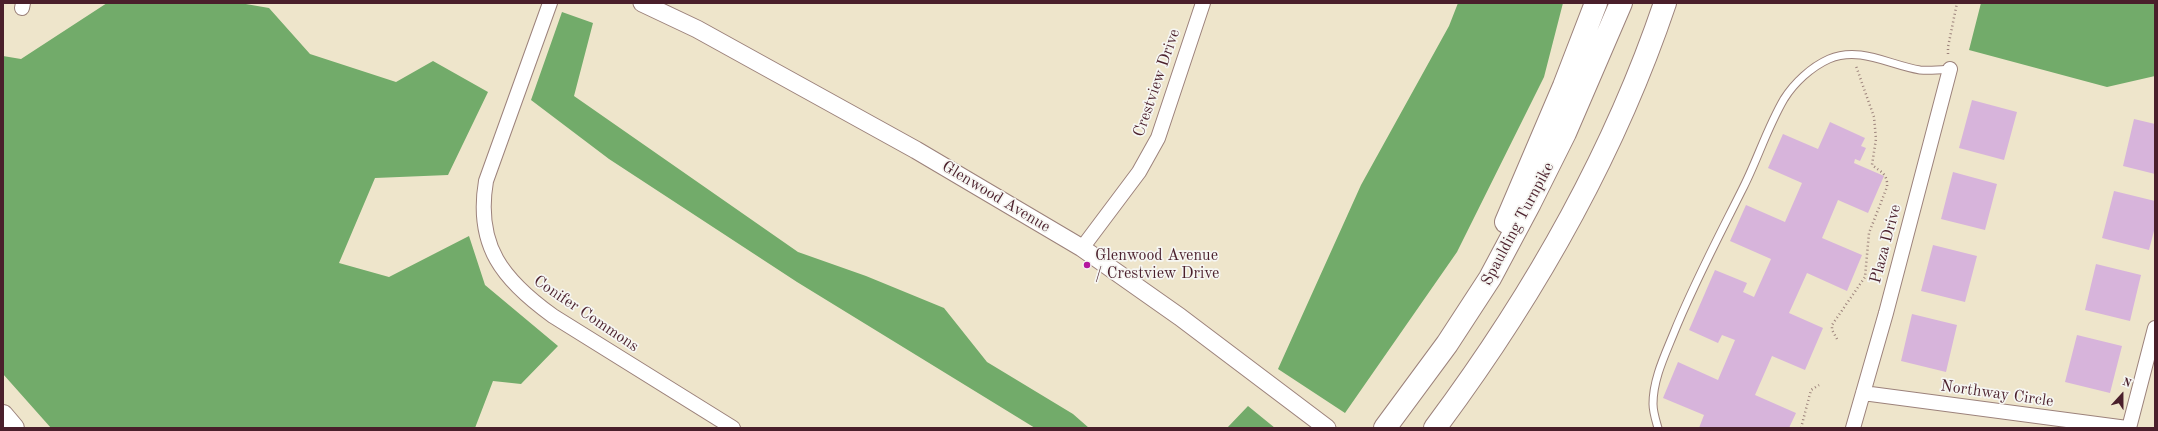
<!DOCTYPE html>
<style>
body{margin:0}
#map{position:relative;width:2158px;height:431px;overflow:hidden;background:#eee5cb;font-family:"Old Standard TT",serif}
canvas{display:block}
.frame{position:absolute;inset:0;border:4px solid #4a1f2b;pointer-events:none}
.north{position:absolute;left:2102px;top:375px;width:40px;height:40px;-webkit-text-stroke:3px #f6f6f2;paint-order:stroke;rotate:21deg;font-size:11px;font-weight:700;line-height:16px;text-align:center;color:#4a1f2b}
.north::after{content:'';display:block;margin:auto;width:14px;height:18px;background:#4a1f2b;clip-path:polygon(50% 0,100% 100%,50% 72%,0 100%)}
</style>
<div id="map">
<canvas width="2158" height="431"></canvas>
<div class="frame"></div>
<div class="north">N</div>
</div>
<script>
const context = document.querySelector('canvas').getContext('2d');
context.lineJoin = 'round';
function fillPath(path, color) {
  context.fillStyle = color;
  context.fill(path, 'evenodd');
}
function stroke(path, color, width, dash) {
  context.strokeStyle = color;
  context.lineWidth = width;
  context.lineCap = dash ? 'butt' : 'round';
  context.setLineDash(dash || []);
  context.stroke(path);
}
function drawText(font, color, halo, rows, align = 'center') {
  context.font = font + ' "Old Standard TT",serif';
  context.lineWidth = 3.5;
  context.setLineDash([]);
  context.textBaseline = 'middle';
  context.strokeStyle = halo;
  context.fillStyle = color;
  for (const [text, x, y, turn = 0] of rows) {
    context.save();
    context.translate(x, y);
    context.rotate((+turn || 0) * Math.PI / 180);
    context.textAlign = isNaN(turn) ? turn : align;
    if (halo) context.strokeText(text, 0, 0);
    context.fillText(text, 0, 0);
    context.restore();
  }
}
fillPath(new Path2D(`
 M107,3h133l29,5 41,46 86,28 37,-21 55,31 -40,83 -73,3 -36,85 50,14 80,-41 16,49 73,61 -37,38 -28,-3 -18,47h-424l-48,-54v-318l18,3z
 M1458,3h105l-19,74 -87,175 -112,161 -67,-44 83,-184 88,-159z
 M1981,3h174v73l-48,11 -138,-37z
 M562,12l31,11 -19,73 224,156 68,24 78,32 43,54 86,52 16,14h-54l-238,-146 -188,-123 -78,-59z
 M1248,406l27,22h-48z`), '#72ab6a');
fillPath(new Path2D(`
 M1972,100l45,12 -13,48 -45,-12z
 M2134,119l21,5v50l-32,-8z
 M1830,122l35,16 -4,8 5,2 -6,13 -5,-2 -1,4 30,13 -16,37 -30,-13 -16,38 40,17 -15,36 -40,-18 -18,40 34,15 -18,42 -33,-14 -17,39 41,18 -7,15h-90l5,-13 -41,-17 15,-36 40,18 17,-40 -13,-5 -4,8 -29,-13 26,-60 32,13 -4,9 11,5 17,-38 -41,-18 16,-36 39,17 17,-39 -34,-15 15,-34 35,15z
 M1953,172l44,12 -12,46 -44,-11z
 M2114,191l41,10v26l-6,23 -47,-12z
 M1933,245l44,11 -12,46 -44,-11z
 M2096,264l45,11 -11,46 -45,-11z
 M1912,314l45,11 -11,47 -45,-11z
 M2077,335l45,11 -12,47 -45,-11z`), '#d7b4db');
const service = new Path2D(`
 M1658,428c-2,-7 -5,-16 -5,-24 0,-24 11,-47 20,-69 20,-50 45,-97 69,-145 15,-29 25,-62 42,-91 10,-16 27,-32 45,-40 31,-13 60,6 91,11 10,1 19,0 30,-1`);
const minor = new Path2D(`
 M550,3l-64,178c-11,65 17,99 67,135l180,112
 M22,8l1,-5
 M1082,248l57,-76 19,-34 45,-135
 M1863,393l264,35
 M1853,428l33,-115 64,-244
 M2129,428l26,-100`);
const tertiary = new Path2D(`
 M642,3l55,26 219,121 166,98 98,69 147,111`);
const secondary = new Path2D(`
 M3,415l11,13`);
const motorway = new Path2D(`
 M1506,222l58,-136 32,-83
 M1385,428l62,-84 43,-66 40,-75 35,-70 56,-130
 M1435,428c97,-130 178,-271 230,-425`);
stroke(service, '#9c827b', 9);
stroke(minor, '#9c827b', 16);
stroke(tertiary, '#9c827b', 19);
stroke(secondary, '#9c827b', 22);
stroke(motorway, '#9c827b', 24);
stroke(new Path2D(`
 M1948,54v-7l9,-44
 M1837,339l-5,-9v-5l33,-48 4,-44 18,-46c1,-13 -6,-15 -15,-22l4,-26 -2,-22 -18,-51
 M1801,428l10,-38 8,-5`), '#9c827b', 2.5, [1, 3]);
stroke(service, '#fff', 7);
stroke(minor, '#fff', 14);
stroke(tertiary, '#fff', 17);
stroke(secondary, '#fff', 20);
stroke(motorway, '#fff', 22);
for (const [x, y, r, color] of [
 [1087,265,4,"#b5179e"]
]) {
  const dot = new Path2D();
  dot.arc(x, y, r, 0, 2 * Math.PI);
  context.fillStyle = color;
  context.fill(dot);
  stroke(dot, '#f6f6f2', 1.5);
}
drawText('16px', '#4a1f2b', '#f6f6f2', [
 ["Crestview Drive",1157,83,-71],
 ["Glenwood Avenue",996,197,31],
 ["Spaulding Turnpike",1518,224,-62],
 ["Plaza Drive",1886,244,-75],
 ["Conifer Commons",586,314,34],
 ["Northway Circle",1997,394,8]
]);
drawText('16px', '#4a1f2b', '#f6f6f2', [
 ["Glenwood Avenue",1095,256],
 ["/ Crestview Drive",1095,274]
], 'left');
</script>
